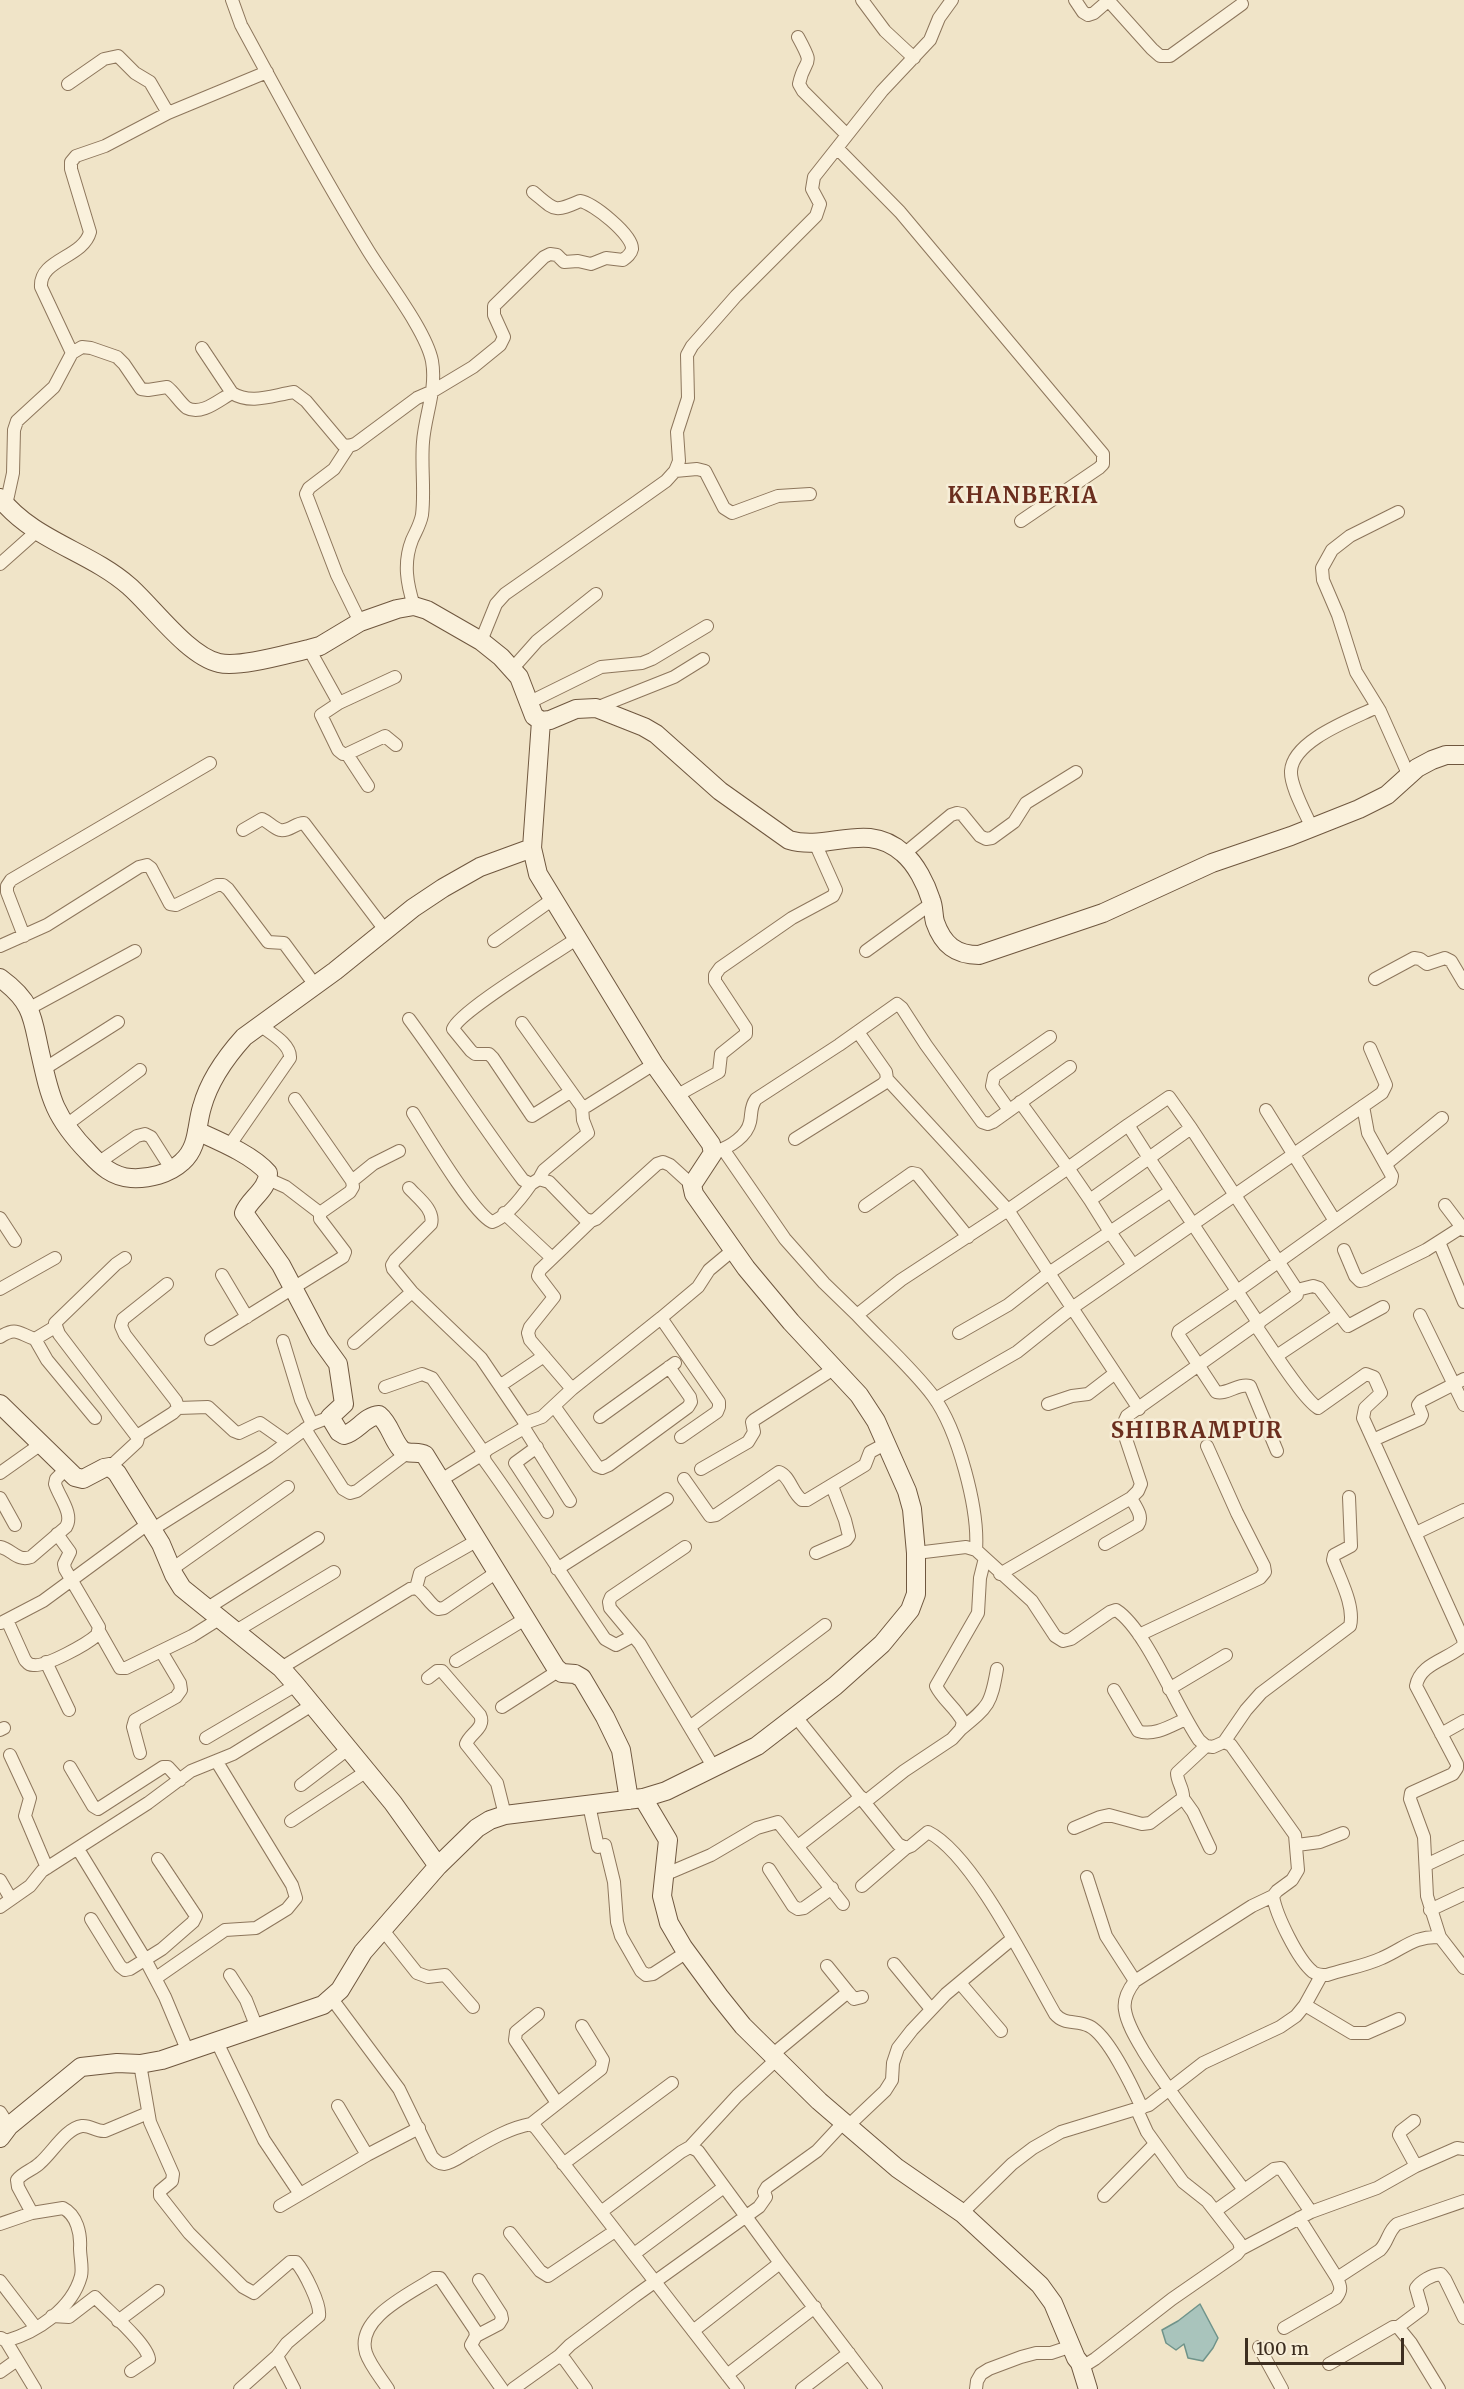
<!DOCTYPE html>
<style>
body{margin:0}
#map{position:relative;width:1464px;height:2389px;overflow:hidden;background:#f0e4c8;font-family:Merriweather,serif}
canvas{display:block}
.scale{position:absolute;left:1245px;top:2338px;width:159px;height:27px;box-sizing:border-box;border:3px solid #3d2e20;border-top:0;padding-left:8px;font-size:18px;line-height:21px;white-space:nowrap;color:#3d2e20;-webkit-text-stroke:4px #f7eed8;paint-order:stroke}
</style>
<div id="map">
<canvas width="1464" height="2389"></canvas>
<div class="scale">100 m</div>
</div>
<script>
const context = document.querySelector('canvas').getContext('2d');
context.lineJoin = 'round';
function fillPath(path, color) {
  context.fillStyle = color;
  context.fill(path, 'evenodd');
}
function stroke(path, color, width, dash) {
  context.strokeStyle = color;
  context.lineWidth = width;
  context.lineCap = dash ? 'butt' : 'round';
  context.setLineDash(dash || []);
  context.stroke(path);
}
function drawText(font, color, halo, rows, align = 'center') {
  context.font = font + ' Merriweather,serif';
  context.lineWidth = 5;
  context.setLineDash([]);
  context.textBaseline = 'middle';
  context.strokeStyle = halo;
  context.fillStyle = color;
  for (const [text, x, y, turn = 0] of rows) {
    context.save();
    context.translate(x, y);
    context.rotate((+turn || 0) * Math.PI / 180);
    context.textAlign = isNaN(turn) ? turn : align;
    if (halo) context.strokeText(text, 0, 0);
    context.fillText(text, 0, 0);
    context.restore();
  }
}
const water = new Path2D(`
 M1200,2304l18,34 -5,10 -10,13 -15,-3 -4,-14 -8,6 -10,-7 -4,-13 16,-9z`);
fillPath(water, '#a9c4bc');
stroke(water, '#6f938a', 1.5);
const street = new Path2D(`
 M232,0l9,25c40,74 81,150 125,222 17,29 60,83 66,114 5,28 -7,54 -9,81 -2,24 2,49 -1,73 -2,10 -6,16 -10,25 -9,23 -5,44 2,66
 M862,0l23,31 29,27
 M1075,0l8,12 5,3 6,-2 15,-13
 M1108,0l44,49 8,7h10l72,-52
 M798,37c18,33 7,18 1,47l4,7 44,44
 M68,84l36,-25 14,-3 17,17 15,9 18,31
 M837,148l63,64 203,242v10l-4,4 -78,53
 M202,348l30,45c19,12 41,2 62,-1l12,9 37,44 6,1 6,-2 62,-46 16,-7 40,-24 27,-22 4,-8 -10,-22v-9l50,-49 6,-3 7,1 7,7 14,-1 13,3 15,-6 17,2c4,-3 8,-6 9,-11 1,-14 -39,-46 -52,-48 -27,12 -25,9 -47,-9
 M72,353l-31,-66c-2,-28 42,-29 49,-55l-19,-63v-7l5,-6 29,-10 63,-33 99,-41
 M349,446l-15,23 -25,19 -3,6 31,81 23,47
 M675,471l22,-2 8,2 19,37 8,5 46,-17 32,-2
 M6,505l7,-32 1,-43 3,-9 37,-34 18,-34 10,-6 9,1 26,9 7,7 17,25 7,1 19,-3c7,5 13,16 20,21 15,8 33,-9 45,-15
 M1398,512l-48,24 -18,14 -10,18 1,12 15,35 18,57 24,39 29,65
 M0,564l36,-32
 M481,641l15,-37 9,-10 130,-91 31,-22 9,-10 4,-10 -2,-29 11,-34 -1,-43 5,-9 44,-50 80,-80 4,-12 -8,-15 2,-12 68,-86 48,-51 9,-22 13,-18
 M309,649l30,54
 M513,668l24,-27 59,-47
 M395,677l-56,26 -18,12 17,35 5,4h4l38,-18 11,9
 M528,703l73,-36 41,-4 10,-4 55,-33
 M596,708l78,-31 29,-18
 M347,754l21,32
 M1312,828c-6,-14 -22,-42 -21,-57 2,-31 62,-52 86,-64
 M243,830l19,-11c7,3 11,9 18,11 9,2 15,-7 24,-7l81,107
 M904,854l47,-39 6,-2 5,1 18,22 6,3 6,-1 22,-16 12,-19 50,-31
 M24,936l-17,-44v-6l4,-6 199,-117
 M494,941l59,-42
 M0,946l47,-21 92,-58 8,-2 4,3 19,36 6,1 41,-20h6l5,4 40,53 16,1 31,42
 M866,951l66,-48
 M1375,979l39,-21 6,1 7,5 18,-6 6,3 13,22
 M28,1009l107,-58
 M409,1019c39,53 74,108 114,161l8,4 8,-5 10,3 36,37 6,2 5,-2 61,-55 6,-2 7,3 22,20
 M522,1023l60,84 5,-1 67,-42
 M44,1069l74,-47
 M887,1079l121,131 41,63 61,-41 -20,-32
 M570,1092l-38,24 -39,-58 -4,-4h-14l-4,-3 -18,-22c6,-18 102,-75 123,-90
 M676,1096l43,-24 2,-18 25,-20v-6l-31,-47v-6l5,-7 72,-50 41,-22 3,-6 -21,-47
 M1009,1110l-17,-24 2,-10 56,-39
 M1266,1110l69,111
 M413,1113c14,22 59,99 79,109 15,-5 30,-25 39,-38
 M1128,1125l41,-28 22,31
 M65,1126l75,-56
 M795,1139l88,-55 4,-5 -1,-7 -28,-40
 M229,1146l61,-88c1,-14 -20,-25 -30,-33
 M723,1149l62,90 39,44 33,32 44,-35 107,-70 60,-42 22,32 59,-42 110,166
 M717,1151c13,-4 30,-15 33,-29 2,-9 0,-15 6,-23l83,-54 58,-41 5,4 24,37 56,77 6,2 5,-2 77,-55
 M98,1163l39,-27 8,-2 6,3 21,33
 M1386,1164l56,-46
 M268,1179l18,8 34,26
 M539,1179l5,-9 44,-37 -5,-13 -1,-13
 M352,1181l21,-17 26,-13
 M409,1188c9,10 26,22 22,36l-36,36 -3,5 1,4 19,23 69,66 44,65 -1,5 -36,21 -5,5 2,7c42,58 80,119 120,178l11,6 17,-9
 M1445,1205l19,25
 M865,1206l47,-33 5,1 51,63
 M504,1213l48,45
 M0,1218l15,23
 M1439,1242l25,60
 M1344,1250l11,26 5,5 5,-1 61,-30 36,-23
 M1133,1265l-23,-33 61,-41
 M222,1275l25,42
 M0,1289l55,-31
 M1297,1290l16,-4 6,2 29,38 35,-19
 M857,1315c25,27 54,52 76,81 25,34 46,113 43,154
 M1420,1315l44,90
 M1256,1326c13,18 46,72 62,82l48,-34 8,3 7,16 -16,15 -2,10 100,221 1,6c-16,15 -44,18 -48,41l41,78v4l-4,6 -42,19 -1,6 14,38 3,59 13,41
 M959,1333l49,-28 41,-32 90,136
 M0,1337c17,-11 19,-3 35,2l20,-12
 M35,1339l12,21 48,58
 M211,1339l132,-82 2,-5 -25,-33v-6l30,-21 3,-5 -1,-6 -57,-82
 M283,1341l18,59 11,24
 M354,1343l58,-51
 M1278,1355l60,-40
 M501,1385l43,-29
 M385,1387l37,-13 10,4 48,69 3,7 -42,26
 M572,1389l-42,-49 -2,-7 2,-6 24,-30 -16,-21 2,-6 51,-49
 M935,1399l82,-47 55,-44 310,-215 4,-8 -16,-37
 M1048,1404l24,-8 16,-2 26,-20
 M554,1406l43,60 5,2 7,-3 79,-58 3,-5 -1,-5 -21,-30
 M178,1408l30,-1 26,24 5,2 21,-10 27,19
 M600,1417l75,-54
 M525,1423l17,-6 30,-28 89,-71
 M524,1428l46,73
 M305,1429l38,60 7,4 7,-2 50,-38
 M137,1436l36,-23 5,-5 -2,-7 -51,-66 -4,-9 2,-7 44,-35
 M681,1437l36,-25 2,-5v-5l-58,-84 37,-31 11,-17 24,-20
 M1373,1440l47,-21 2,-4 -4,-10 3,-4 43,-22
 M537,1447l-22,16 32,49
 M1277,1451l-27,-65c-12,-3 -23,9 -34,6l-38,-58 1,-3 57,-39 155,-111 1,-5 -24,-43 -5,-27
 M110,1467l27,-25 1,-4 -79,-104 -4,-11 61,-59 9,-6
 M701,1469l47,-27 6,-10 -2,-10 2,-2 81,-52
 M0,1473l41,-29
 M684,1479l26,37 6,-1 63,-43c11,4 13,21 23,28h5l58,-35 5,-13 17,-9
 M0,1498l15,27
 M153,1529l116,-73 43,-32 18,-7
 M1416,1533l48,-23
 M1105,1544l33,-19c6,-9 -3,-19 -7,-27
 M0,1547c12,2 17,15 31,10l35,-30c8,-13 -7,-30 -11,-43l1,-5 10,-10
 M685,1547l-74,50 -2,5 1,6 30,36 74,124
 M816,1553l30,-13 3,-4 -4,-16 -13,-34
 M916,1553l50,-6 10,3 56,51 23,35 8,5 8,-2 39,-27 6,-2c30,19 60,97 83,130l7,6 7,1 11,-5 7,3 64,90 3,35 -6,10 -15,11 -4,5c3,19 25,64 40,76 4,3 9,3 14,3 18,-6 38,-9 55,-17 23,-10 31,-22 58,-21l24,31
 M172,1569l116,-82
 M557,1569l110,-70
 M1000,1574l131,-76 7,-7 3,-7 -19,-57 5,-11 170,-121v-5l-106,-162 -42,30 -21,-33 -60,43 -48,-66
 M416,1588l4,-15 58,-33
 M206,1609l112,-71
 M7,1620l18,40c3,3 3,5 8,5 13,2 54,-21 64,-30l2,-8 -34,-58 -1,-5 6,-12 -13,-18
 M1,1623l42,-22 106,-78
 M99,1631l21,37h6l66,-32 27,-17
 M236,1631l98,-59
 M1139,1635l121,-57 5,-6 -1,-6 -27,-53 -30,-67
 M456,1661l69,-42
 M46,1662l23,48
 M281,1668l129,-79 6,-1c9,5 13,16 22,21l6,-1 53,-36
 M428,1678l9,-7h5l38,44c6,13 -10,18 -14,29l31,39 8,32
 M1169,1689l57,-34
 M1114,1690l24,41c16,6 34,-6 48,-12
 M502,1707l56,-36
 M796,1717l102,127 8,4 5,-2 17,-14c45,22 101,137 127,182 9,11 22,6 34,12 19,9 44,62 53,82
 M691,1726l134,-101
 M961,1729c28,-23 30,-25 36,-60
 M0,1730l4,-2
 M1441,1734l23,-13
 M206,1738l90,-53
 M1224,1742l22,-32 15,-17 89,-67c5,-20 -10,-47 -17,-66l1,-5 17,-9 -2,-49
 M140,1753l-7,-26 2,-7 41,-23 5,-7 -1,-7 -19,-32
 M10,1755l20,43 -5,18 22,52
 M70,1767l23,39 5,3 65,-42h5l12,13
 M301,1785l47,-36
 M1183,1798l10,14 17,36
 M865,1802l39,-31 48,-32 9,-10 2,-7c-7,-14 -20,-22 -27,-36l42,-73 2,-35 5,-20
 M589,1805l9,42 7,-2 9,37 3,40 4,14 20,35 5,4 7,-1 34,-22
 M291,1821l76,-50
 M1074,1828l26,-11 9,-2 33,9 8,-1 33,-25c1,-9 -6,-16 -6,-25l29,-27
 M1297,1845l23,-3 23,-9
 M798,1846l63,-49
 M78,1849l67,110 20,38 23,55
 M1426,1865l38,-18
 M769,1869l24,37 5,3 6,-1 28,-20
 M664,1875l47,-20 46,-27 21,-6 65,82
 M1087,1877l19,59 29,45
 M0,1880l11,19
 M862,1886l44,-38
 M0,1907l30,-21 12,-15 106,-68 43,-32 42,-17 79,-49
 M1430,1910l34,-16
 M91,1919l29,47 5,4 5,-1 32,-20 31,-27 3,-6 -38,-57
 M382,1929l35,44 11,4 17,-2 28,32
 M894,1964l37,45
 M827,1966l21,26
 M230,1975l16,25 11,28
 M156,1978l69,-48 31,-2 31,-19 9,-11 -4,-13 -75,-123
 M960,1983l41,48
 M332,1999l67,90 33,68c4,4 7,7 12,7 9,-1 18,-9 26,-13 19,-11 39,-23 61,-27l5,4 202,261
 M1305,2005l47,28h15l32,-14
 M538,2014l-22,18 -1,8 42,63
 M217,2042l47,98 36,54
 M772,2055l76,-63 6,7 8,-2
 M140,2064l10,58 23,52 -1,7 -12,10v5l29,37 54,54 11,6 36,-31h6c8,9 25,42 23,54l-32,27 -10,13 17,33
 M338,2106l29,49
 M0,2112l9,14
 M1414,2121l-13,10 -2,4 17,31
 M531,2124l70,-55 2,-9 -21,-34
 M848,2126l37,-35 7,-11 1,-17 5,-15 14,-18 34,-36 66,-55
 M690,2147l47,-51 39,-36
 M563,2164l109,-81
 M1244,2190c-34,-46 -70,-90 -100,-138 -7,-12 -17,-28 -19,-42 -2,-11 3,-20 10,-29l117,-75 21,-10
 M1104,2196l51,-52
 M280,2206l87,-51 52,-27
 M1215,2211l59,-42 7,-1 30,44
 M601,2212l80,-60 9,-5 8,4 82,112 96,126
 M32,2213l-14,-26 -1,-7c6,-8 16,-10 23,-17 12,-10 26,-35 42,-37 9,-1 14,6 23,5l43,-18
 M962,2213l50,-49 21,-16 28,-16 88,-27 54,-42 77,-36 16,-11 9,-11 16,-29
 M0,2224l32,-11 31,-5c14,7 18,26 17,40 0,9 3,20 1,28 -9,33 -44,56 -75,65
 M510,2233l30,38 8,5 67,-45
 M1241,2249l70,-37 66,-24 39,-22 41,-18 7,1
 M634,2254l90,-67
 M1337,2278l43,-28c8,-8 8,-19 17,-26l67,-23
 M0,2281l36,47
 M52,2316l17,1 26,-20c12,13 52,46 54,62l-18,12
 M118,2321l40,-30
 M1398,2327l24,-18 -6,-21c5,-7 15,-13 25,-14l4,5 19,39
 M1284,2328l52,-30c6,-8 5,-11 1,-20l-38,-60
 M693,2331l87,-68
 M476,2336l23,-12 3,-5 -1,-5 -22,-34
 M1,2338l5,3 29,48
 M1259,2347l23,42
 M559,2356l11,-11 65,-49 124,-89 7,-10 -2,-5 3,-5 50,-36 27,-29
 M1080,2363l7,1 8,-5 77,-60 65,-45 4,-5 -2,-7 -32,-41 -24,-19 -36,-50 -10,-22
 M1329,2364l64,-37h5l13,16 28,46
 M0,2372l17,-12
 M727,2375l88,-68
 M240,2389l37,-33
 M388,2389c-7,-11 -18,-24 -22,-36 -11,-35 44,-59 68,-75h6l35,52 1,6 -5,9 4,6 27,38
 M513,2389l46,-33 6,4 21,29
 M802,2389l47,-36
 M976,2389l1,-8 4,-7 8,-5 32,-12 15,-4h15l21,-7`);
const secondary = new Path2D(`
 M0,498c34,43 89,53 129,88 24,21 59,70 90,77 20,5 68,-9 90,-14l11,-3 40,-24 37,-13 17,-3 13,4 54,31 20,16 18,20 15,39 7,5 9,-1 26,-11 20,-1 48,19 12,7 64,57 69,49c40,12 77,-20 114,13 13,11 23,31 28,47 3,7 2,15 4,22 8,23 21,33 44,33l124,-42 109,-50 79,-27 68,-27 28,-14 30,-27 15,-8 14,-5h18
 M0,978c11,8 22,18 28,30 6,12 8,27 11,40 11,49 14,68 50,105 12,13 24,24 42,25 18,1 38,-4 51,-16 17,-15 14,-36 20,-55 7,-26 24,-50 42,-70l91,-66 78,-63 30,-20 37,-21 52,-19
 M197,1131c22,10 56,24 71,42 0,17 -19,26 -24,40l37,52 39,74 18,25 6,40 -14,13 9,15 5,3c13,-3 21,-19 35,-20 11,9 13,24 22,34 7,7 16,1 24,6l131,213 6,5 13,1 7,4 23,39 16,33 8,50
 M0,1404l75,73 8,2 21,-11 6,-1 7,6 44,71 13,31 8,13 99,80 15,17 97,118 45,63
 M643,1798l25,42 -6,56 7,27 14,24 36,49 24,30 76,75 78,67 65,45 78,72 13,18 23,55 4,5 8,26
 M0,2138l9,-12 72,-59 36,-4 23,1 22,-4 161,-55 17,-15 23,-38 75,-86 39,-38 13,-8 15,-5 138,-17 23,-7 91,-45 78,-60 47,-42 28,-34 6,-16v-41l-4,-44 -5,-18 -31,-70 -17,-26 -68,-73 -45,-54 -52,-74 -2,-9 21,-32 -2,-9 -57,-80 -116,-190 -6,-26 9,-127`);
stroke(street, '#8d765c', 14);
stroke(secondary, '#6f573f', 20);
stroke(street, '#faf1dc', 12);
stroke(secondary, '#faf1dc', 18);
context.letterSpacing = '1.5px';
drawText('bold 22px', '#6b2e1e', '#f7eed8', [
 ["KHANBERIA",1023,497],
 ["SHIBRAMPUR",1197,1432]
]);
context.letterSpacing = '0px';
</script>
